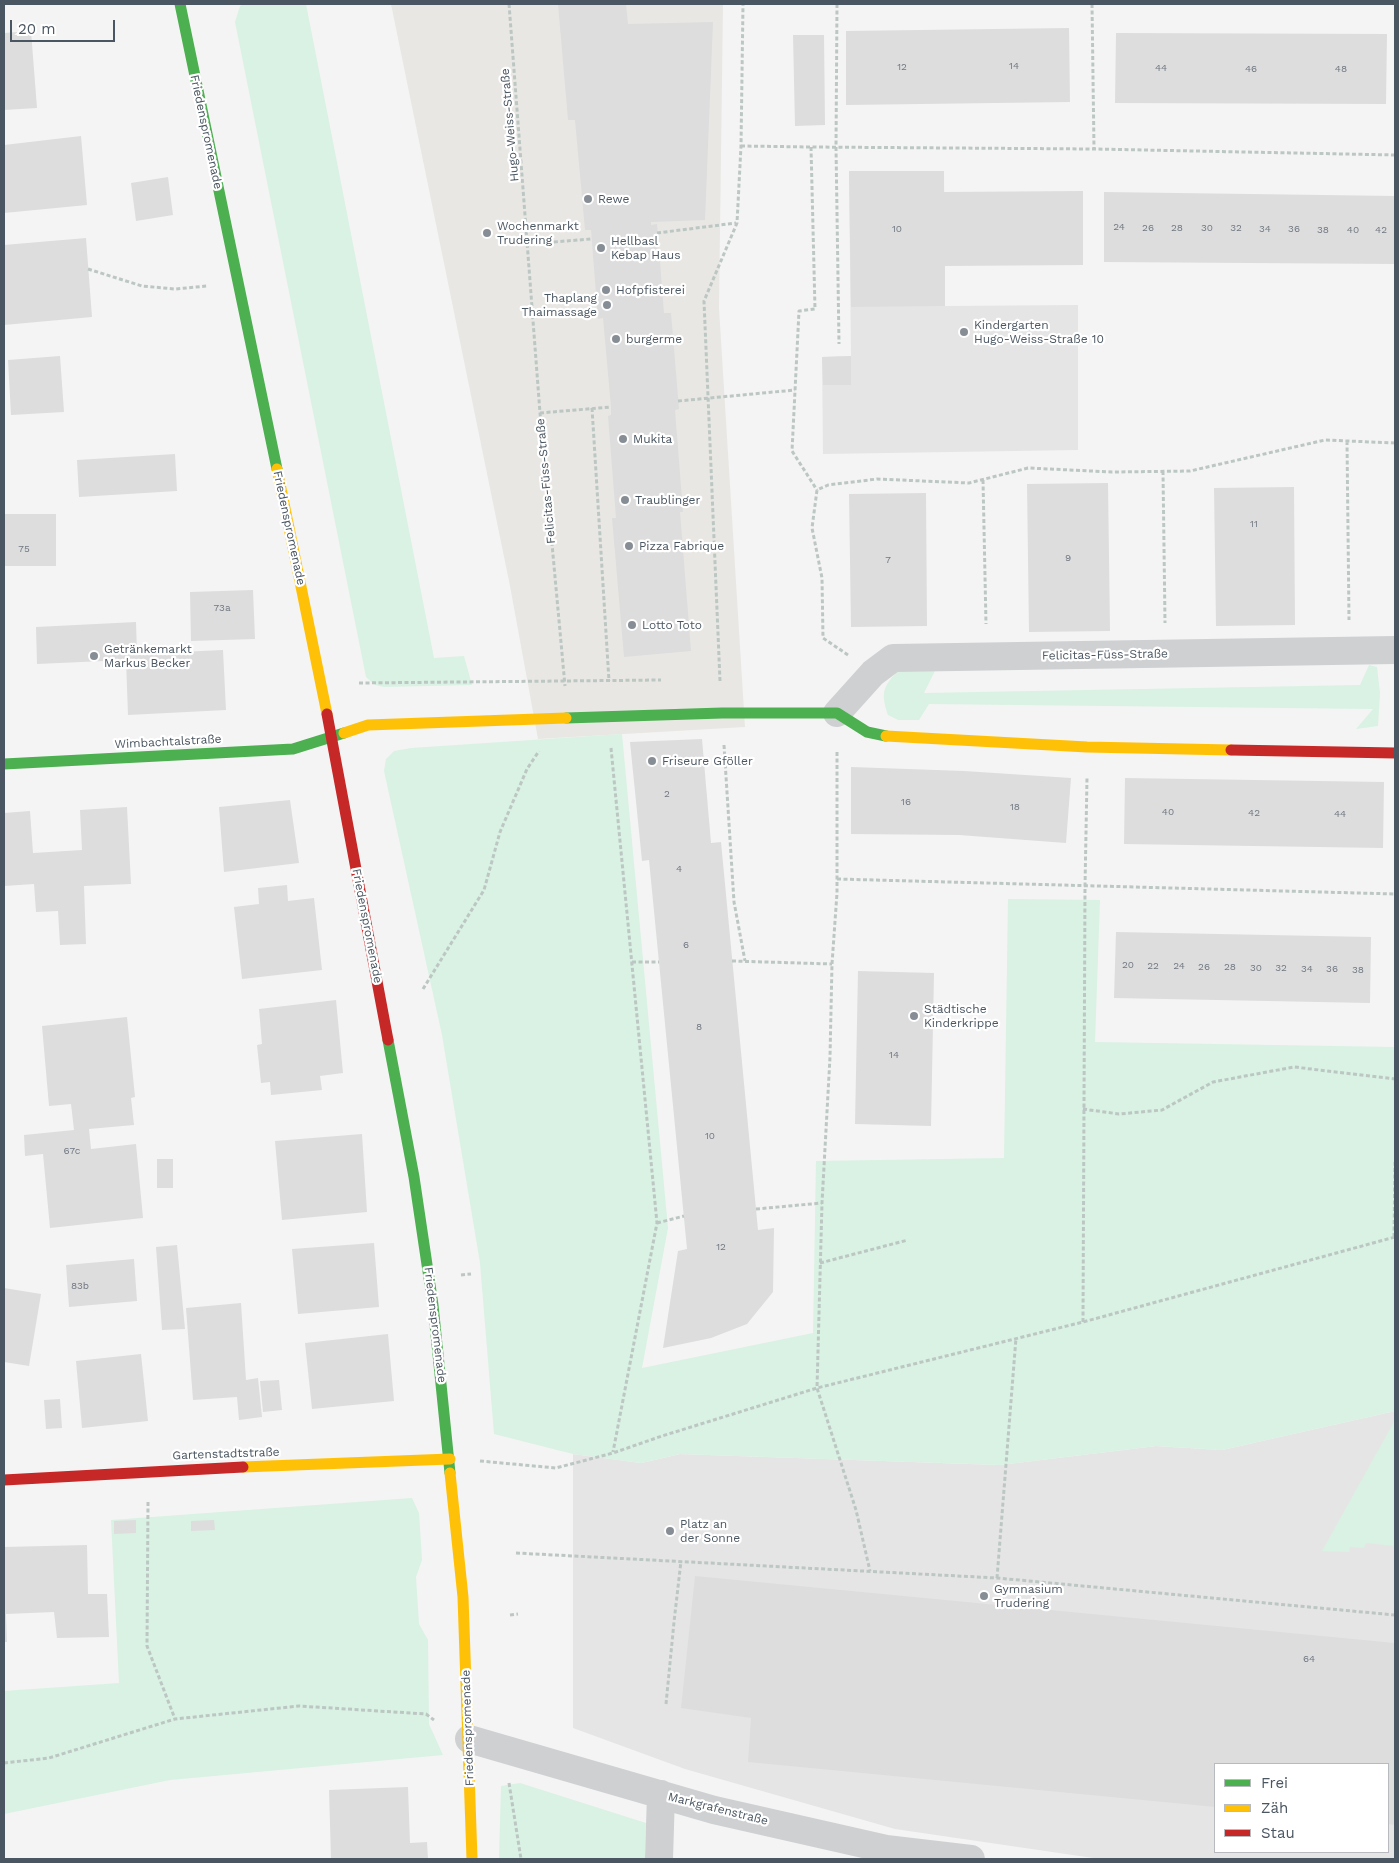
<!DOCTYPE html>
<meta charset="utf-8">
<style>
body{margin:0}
#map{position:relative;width:1399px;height:1863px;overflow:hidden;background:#f4f4f4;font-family:"Work Sans",sans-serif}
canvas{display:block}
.frame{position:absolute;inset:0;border:5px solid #4a5661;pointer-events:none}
.legend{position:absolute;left:1214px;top:1763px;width:175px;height:90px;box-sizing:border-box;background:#fff;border:1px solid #b7bbc0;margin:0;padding:6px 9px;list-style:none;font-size:15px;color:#4a5661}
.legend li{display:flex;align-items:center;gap:10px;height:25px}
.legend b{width:25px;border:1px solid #b7bbc0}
.scale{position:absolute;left:10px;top:20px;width:105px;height:22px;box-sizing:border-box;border:2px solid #4a5661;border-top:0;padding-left:6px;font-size:15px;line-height:18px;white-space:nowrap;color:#4a5661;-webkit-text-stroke:4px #fff;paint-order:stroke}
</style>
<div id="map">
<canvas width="1399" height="1863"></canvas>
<div class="frame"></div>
<ul class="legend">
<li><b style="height:6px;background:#4caf50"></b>Frei</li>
<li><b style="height:6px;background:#ffc107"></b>Zäh</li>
<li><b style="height:6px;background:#c62828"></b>Stau</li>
</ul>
<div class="scale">20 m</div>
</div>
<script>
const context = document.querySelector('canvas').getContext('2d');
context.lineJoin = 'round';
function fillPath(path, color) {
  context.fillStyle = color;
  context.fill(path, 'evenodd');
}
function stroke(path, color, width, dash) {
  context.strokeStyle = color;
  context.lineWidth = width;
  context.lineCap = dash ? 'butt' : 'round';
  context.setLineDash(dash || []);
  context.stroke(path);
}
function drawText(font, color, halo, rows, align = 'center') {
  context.font = font + ' "Work Sans",sans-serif';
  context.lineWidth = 4.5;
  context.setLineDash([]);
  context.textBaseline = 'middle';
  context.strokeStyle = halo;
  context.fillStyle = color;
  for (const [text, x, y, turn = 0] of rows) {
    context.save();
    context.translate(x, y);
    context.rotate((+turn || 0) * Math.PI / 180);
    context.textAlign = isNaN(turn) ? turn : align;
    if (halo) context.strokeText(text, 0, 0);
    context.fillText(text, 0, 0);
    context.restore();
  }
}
fillPath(new Path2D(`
 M391,4h332l-4,304 26,419 -207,12 -28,-153z`), '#e8e7e3');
fillPath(new Path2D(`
 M849,171h95l1,135 133,-1v145l-255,4 -1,-97 29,-1z
 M1395,1411v448h-295l-205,-30 -210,-60 -112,-41v-274l68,9 39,-9 320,11 156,-19 66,4zM1215,1764h173v88h-173z`), '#e6e5e6');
fillPath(new Path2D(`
 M244,4h62l128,654 30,-2 8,29 -88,2 -9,-2 -9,-8 -131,-655 5,-16z
 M1369,665l8,2 3,26 -2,33 -22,3 17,-20 -444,-5 -10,16h-21l-10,-5c-7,-21 -6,-28 10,-44h37l-11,22 436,-8z
 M622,734l46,494 -26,140 171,-35 3,-172 188,-3 4,-259 92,1 -5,142 300,5v364l-173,39 -66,-4 -156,19 -320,-11 -39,9 -68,-9 -79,-20 -14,-171 -38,-228 -58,-264 2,-12 8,-8 17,-3z
 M1395,1420v126l-29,-3 -2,5 -14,-1 -1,5 -27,-1z
 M412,1498l7,15 3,47 -6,17 3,47 9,16 1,84 14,31 -273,25 -166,34v-123l115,-8 -8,-163z
 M520,1783l126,40 -1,36h-146l2,-73z`), '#d9f2e3');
fillPath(new Path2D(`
 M558,4h68l2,20 85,-2 -8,198 -54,2v3l6,-1 7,89h7l8,96 -4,1 8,102h-3l11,139 -67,6 -12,-139h4l-8,-102 3,-1v-8l-8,-89 -5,1 -7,-89h-6l-10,-110h-7z
 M1069,28l1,74 -224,3v-74z
 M31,31l6,77 -33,2v-77z
 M1116,33l271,1 -1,70 -271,-1z
 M793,35h31l1,90 -30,1z
 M81,136l6,69 -83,8v-68z
 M849,171h95v21l139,-1v74l-138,1v40l-94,1z
 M168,177l5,38 -37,6 -5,-38z
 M1104,192l291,4v68l-291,-2z
 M86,238l6,79 -88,8v-80z
 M60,356l4,56 -53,3 -3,-55z
 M851,356v29h-28l-1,-28z
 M175,454l2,37 -98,6 -2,-37z
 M1108,483l2,148 -81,1 -2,-148z
 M1294,487l1,138 -79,1 -2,-138z
 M926,493l1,133 -76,1 -2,-133z
 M4,514h52v52h-52z
 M253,590l2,49 -64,2 -1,-49z
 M136,622l1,32 86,-4 3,60 -98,5 -2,-55 -89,4 -1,-37z
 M702,739l9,104 10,-1 37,388 16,-2 -1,64 -26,32 -36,14 -48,10 15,-97 9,-2 -38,-389 -7,1 -12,-119z
 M851,767l113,4 107,7 -5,65 -107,-8 -108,-1z
 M1125,778l259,4 -1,66 -259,-4z
 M290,800l9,63 -75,9 -5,-65z
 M127,807l4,77 -47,2 2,58 -26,1 -2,-34 -22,1 -2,-28 -30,2v-73l26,-2 3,42 49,-3 -2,-40z
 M287,885l1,16 26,-3 8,72 -80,9 -8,-72 25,-3 -1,-16z
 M1116,932l255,5 -1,66 -256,-5z
 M858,971l76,2 -3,153 -76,-2z
 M336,1000l7,73 -23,3 2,14 -51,5 -1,-13 -9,1 -4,-38 5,-1 -3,-35z
 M127,1017l8,80 -4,1 3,27 -45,4 2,20 45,-5 7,74 -93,10 -7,-74 -18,2 -1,-21 50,-5 -3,-26 -22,2 -7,-80z
 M362,1134l5,78 -85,8 -7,-79z
 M157,1159h16v29h-16z
 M374,1243l5,64 -81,7 -6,-65z
 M177,1245l8,84 -23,1 -6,-83z
 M134,1259l3,42 -68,6 -3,-42z
 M4,1288l37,6 -12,72 -25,-4z
 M241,1303l5,77 12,-2 4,39 -23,3 -2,-23 -44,3 -7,-92z
 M388,1334l6,67 -82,8 -7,-66z
 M141,1354l7,67 -66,7 -6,-67z
 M279,1380l3,30 -19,2 -3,-31z
 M60,1399l2,29 -16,1 -2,-29z
 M136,1520v13l-22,1v-13z
 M214,1520l1,10 -24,1v-10z
 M87,1545l1,49h19l2,43 -52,1 -3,-26 -48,2 1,28h-3v-95z
 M695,1576l700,67v182l-7,-1v-60h-173v43l-467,-45 3,-44 -70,-10z
 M408,1787l2,56 17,-1 1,17h-97l-2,-69z`), '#ddddde');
stroke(new Path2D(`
 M509,4l31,409 25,273
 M837,4l-1,143 3,197
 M1092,4l2,145
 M741,146l70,1 283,2 301,6
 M811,147l4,162 -16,2 -7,140 25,39
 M657,233l79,-10
 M528,244l63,-5
 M88,269l54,17 33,3 32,-3
 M678,401l117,-11
 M592,408l17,273
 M540,413l71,-6
 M1347,441l2,179
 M1163,471l2,152
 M983,480l3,144
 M848,655l-25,-17 -1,-60 -10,-50 5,-38 11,-5 49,-6 92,4 59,-15 84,4 78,-1 135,-31 70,3
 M720,681l-16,-380 33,-78 4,-77 2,-142
 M359,683l302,-3
 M724,745l10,157 11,59
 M611,748l46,475 -44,229
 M837,752v141l-5,71 -2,93 -8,146 -5,185 39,122 14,61
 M837,879l558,15
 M732,961l100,3
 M632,962h27
 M423,989l61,-99 16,-58 27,-63 12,-18
 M1083,1109l36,5 43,-4 51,-28 81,-15 101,12
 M756,1209l66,-6
 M657,1223l27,-7
 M1394,1237l1,-75
 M820,1263l88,-23
 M461,1275l10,-1
 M1083,1322l2,-435 2,-109
 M480,1461l76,7 57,-15 49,-17 155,-48 266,-66 312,-85
 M148,1502l-1,144 28,73
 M516,1553l481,25 398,37
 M997,1578l19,-240
 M510,1615l8,-1
 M666,1704l8,-82 7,-61
 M4,1763l45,-5 126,-39 124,-13 127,8 8,6
 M509,1783l12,76`), '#bcc7c4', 3, [4, 2.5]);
stroke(new Path2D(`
 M837,713l36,-40 20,-15 502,-8
 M469,1739l245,71 172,39 85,10
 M659,1859l2,-65`), '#ced0d2', 28);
stroke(new Path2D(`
 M180,4l97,465
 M566,718l156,-5h115l30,19 19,4
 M4,764l289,-15 51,-16
 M388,1040l26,137 19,128 17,168`), '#4caf50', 11);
stroke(new Path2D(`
 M277,469l50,245
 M344,733l24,-8 198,-7
 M886,736l201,11 144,3
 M243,1467l207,-8
 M450,1473l13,124 9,262`), '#ffc107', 11);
stroke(new Path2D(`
 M327,714l61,326
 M1231,750l164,3
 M4,1480l239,-13`), '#c62828', 11);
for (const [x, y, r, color] of [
 [588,199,5,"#868d94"],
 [487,233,5,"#868d94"],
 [601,248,5,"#868d94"],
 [606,290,5,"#868d94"],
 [607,305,5,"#868d94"],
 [964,332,5,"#868d94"],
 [616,339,5,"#868d94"],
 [623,439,5,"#868d94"],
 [625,500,5,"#868d94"],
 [629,546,5,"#868d94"],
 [632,625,5,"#868d94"],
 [94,656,5,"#868d94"],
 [652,761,5,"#868d94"],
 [914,1016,5,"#868d94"],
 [670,1531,5,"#868d94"],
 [984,1596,5,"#868d94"]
]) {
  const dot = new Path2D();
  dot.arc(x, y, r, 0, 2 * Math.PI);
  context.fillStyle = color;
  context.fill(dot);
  stroke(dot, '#fff', 2);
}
drawText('10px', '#707881', null, [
 ["14",1014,66],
 ["12",902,67],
 ["44",1161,68],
 ["46",1251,69],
 ["48",1341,69],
 ["24",1119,227],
 ["26",1148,228],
 ["28",1177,228],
 ["30",1207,228],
 ["32",1236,228],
 ["10",897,229],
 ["34",1265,229],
 ["36",1294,229],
 ["38",1323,230],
 ["40",1353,230],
 ["42",1381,230],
 ["11",1254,524],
 ["75",24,549],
 ["9",1068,558],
 ["7",888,560],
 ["73a",222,608],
 ["2",667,794],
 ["16",906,802],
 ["18",1015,807],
 ["40",1168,812],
 ["42",1254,813],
 ["44",1340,814],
 ["4",679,869],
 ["6",686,945],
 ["20",1128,965],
 ["22",1153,966],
 ["24",1179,966],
 ["26",1204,967],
 ["28",1230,967],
 ["30",1256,968],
 ["32",1281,968],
 ["34",1307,969],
 ["36",1332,969],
 ["38",1358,970],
 ["8",699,1027],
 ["14",894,1055],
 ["10",710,1136],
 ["67c",72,1151],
 ["12",721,1247],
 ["83b",80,1286],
 ["64",1309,1659]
]);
drawText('12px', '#4a5661', '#fff', [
 ["Hugo-Weiss-Straße",510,125,-95],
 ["Friedenspromenade",206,132,78],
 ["Felicitas-Füss-Straße",546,481,-95],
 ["Friedenspromenade",289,528,78],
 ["Felicitas-Füss-Straße",1105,655,-1],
 ["Wimbachtalstraße",168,742,-3],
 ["Friedenspromenade",367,926,79],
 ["Friedenspromenade",435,1325,83],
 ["Gartenstadtstraße",226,1454,-2],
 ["Friedenspromenade",468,1728,-92],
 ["Markgrafenstraße",718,1809,14]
]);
drawText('12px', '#4a5661', '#fff', [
 ["Rewe",598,199],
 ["Wochenmarkt",497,226],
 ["Trudering",497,240],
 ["Hellbasl",611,241],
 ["Kebap Haus",611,255],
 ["Hofpfisterei",616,290],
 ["Thaplang",597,298,"right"],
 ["Thaimassage",597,312,"right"],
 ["Kindergarten",974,325],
 ["Hugo-Weiss-Straße 10",974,339],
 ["burgerme",626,339],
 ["Mukita",633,439],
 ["Traublinger",635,500],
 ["Pizza Fabrique",639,546],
 ["Lotto Toto",642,625],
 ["Getränkemarkt",104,649],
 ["Markus Becker",104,663],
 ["Friseure Gföller",662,761],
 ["Städtische",924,1009],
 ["Kinderkrippe",924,1023],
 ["Platz an",680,1524],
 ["der Sonne",680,1538],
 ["Gymnasium",994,1589],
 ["Trudering",994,1603]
], 'left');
</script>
